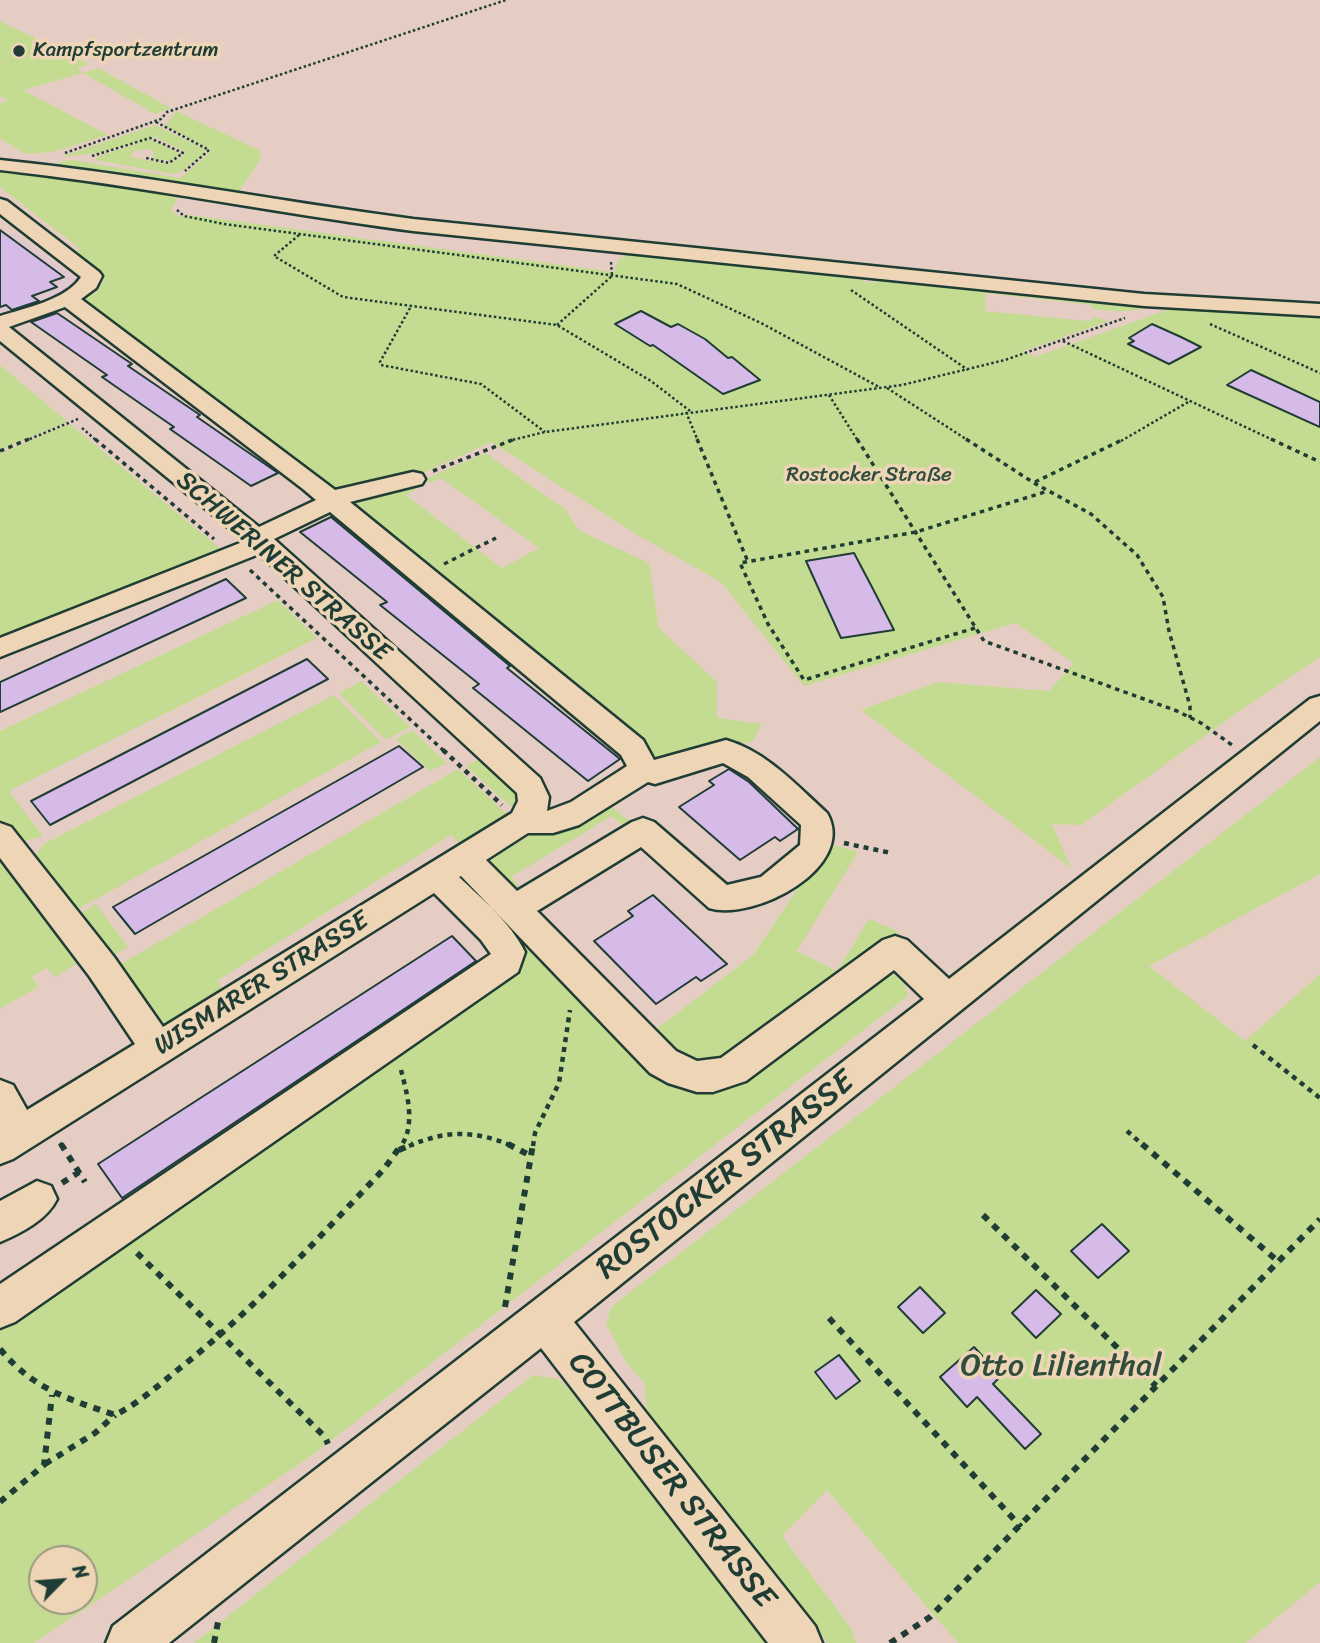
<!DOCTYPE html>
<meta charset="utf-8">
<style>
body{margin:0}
#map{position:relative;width:1320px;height:1643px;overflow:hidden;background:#e6cdc4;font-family:Sriracha,sans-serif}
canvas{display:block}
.north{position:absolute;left:28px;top:1545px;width:70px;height:70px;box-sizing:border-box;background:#edd5b5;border:2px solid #9b9881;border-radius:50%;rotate:65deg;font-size:19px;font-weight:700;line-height:28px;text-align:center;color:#1f3d34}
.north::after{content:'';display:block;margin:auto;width:24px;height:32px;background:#1f3d34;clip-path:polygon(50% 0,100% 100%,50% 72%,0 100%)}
</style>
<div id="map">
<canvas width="1320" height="1643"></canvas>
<div class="north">N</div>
</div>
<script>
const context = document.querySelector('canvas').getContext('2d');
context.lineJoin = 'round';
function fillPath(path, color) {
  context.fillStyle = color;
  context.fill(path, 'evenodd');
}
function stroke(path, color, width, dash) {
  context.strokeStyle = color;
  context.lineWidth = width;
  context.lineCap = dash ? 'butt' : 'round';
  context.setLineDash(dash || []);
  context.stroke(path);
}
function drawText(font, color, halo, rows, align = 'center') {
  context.font = font + ' Sriracha,sans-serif';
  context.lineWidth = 7;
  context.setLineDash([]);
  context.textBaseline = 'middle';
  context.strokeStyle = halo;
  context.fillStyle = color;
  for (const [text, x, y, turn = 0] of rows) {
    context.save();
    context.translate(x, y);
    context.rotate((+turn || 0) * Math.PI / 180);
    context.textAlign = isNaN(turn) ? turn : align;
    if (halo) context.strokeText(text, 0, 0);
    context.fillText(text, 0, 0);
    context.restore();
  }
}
fillPath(new Path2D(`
 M14,233l70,51 -84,32v-78z`), '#e1c7cf');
fillPath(new Path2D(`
 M0,21l89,43 -12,4 6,5 15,-5 73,40 -16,6 -72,-41 -60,17 85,45 -56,17 -26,2 -26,-15v-36l9,-3 -9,-4z
 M176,111l83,39 2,5 -2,6 -22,34 181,26 697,70 205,14 -159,-6 -747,-76 -357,-56 2,-5 14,-2 107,18 32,-27 -47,-25z
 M155,125l48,23 3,5 -24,18 -9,3 -78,-14 2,-3 53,-18 31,15 -11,7 -18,-2 2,-7 -6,-3 -13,2 -5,6 39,7 16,-9v-3l-30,-15 -57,16 -38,4z
 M0,167l185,26 -7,4 -7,14 9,6 10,-2 424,57 5,-13 14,-7 230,21 -2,8 14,2 1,-9 275,31c-18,9 -38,6 -58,4l-1,-4 -106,-12 -1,18 103,10 8,-4 13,4 -86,30 12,6 143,-51 142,7v344l-72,48 -167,120 -29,-1 19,44 -210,-158 77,-28 111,9 25,-28 -59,-40 -211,63 -83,-104 -82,-46 -148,-94 -66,30 -87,20 -261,-190 19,-10 9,-13 -32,-27 7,-3 -80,-62z
 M0,365l68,57 -68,28z
 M70,424l159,132 -229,88v-191z
 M485,453l80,56 15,22 69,32 10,65 58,54v36l45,6 -9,17 -91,22 -79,-75 -238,-187 67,-19 7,6 -13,7 96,73 37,-20 -98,-70 -11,5 -5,-4z
 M278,600l39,38 -308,153 34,45 -21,6 -22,-18v-93z
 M361,681l49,46 -24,13 -47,-47z
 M334,695l47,47 -310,171 -38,-47 3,-12 8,-10z
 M412,730l35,33 -17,8 -34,-32z
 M484,756l38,38 -4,19 -52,-47z
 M1320,757v117l-171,92 96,75 75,-67v608l-74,61h-288l-131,-153 -45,46 69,92 5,15h-29l-179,-224 -4,-37 -17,-18 -21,-41 6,-17z
 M458,769l53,49 -47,29 -13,-12 -233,145 5,15 -53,30 -11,-1 -47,-55z
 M606,802l23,19 -7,4 -10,-9 -101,61 10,11 -13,-2 -22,-23 49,-31z
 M828,843l30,9 -61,99 40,20 32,-52 30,13 -12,14 -160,115c-42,10 -46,-1 -72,-31l98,-75z
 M0,846l81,107 -3,10 -23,14 -8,-9 -15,8 6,11 -38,22z
 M466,875l219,209 202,-113 16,9 5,16 -601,463 -273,184h-34v-329l524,-358 -66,-69v-7zM42,1559h42v42h-42z
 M96,904l32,43 -22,13 -32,-43z
 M533,1375l25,4 35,31 173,233h-572z`), '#c4dc92');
const building = new Path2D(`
 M0,230l64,47 -14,5 7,5 -25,9 7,5 -27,9 -6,-5 -6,2z
 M641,311l30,16 7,-3 27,15 23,19 4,-1 28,23 -37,14 -70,-49 -3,1 -35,-22z
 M57,313l75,51 -4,2 72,49 -3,2 81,56 -27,13 -81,-57 4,-2 -72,-50 5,-2 -76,-53z
 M1152,324l29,13 20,10 -32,17 -41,-20 6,-3 -5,-3z
 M1251,370l69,32v25l-93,-42z
 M331,517l179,149 -3,2 113,91 -32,22 -115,-93 6,-4 -99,-79 7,-3 -87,-70z
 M854,553l19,36 21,41 -53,8 -35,-77z
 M226,579l20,19 -246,114v-30z
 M307,659l21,20 -278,146 -19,-24z
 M399,746l24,21 -288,167 -22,-27z
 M729,769l20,13 49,47 -18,12 -5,-4 -35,23 -61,-53 35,-22 -5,-4z
 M653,895l74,69 -26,17 -5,-4 -40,27 -62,-63 39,-25 -5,-5z
 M452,936l24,25 -354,237 -24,-34z
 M1102,1224l27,27 -31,27 -27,-27z
 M920,1287l25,26 -22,20 -25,-26z
 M1036,1290l25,24 -25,24 -24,-25z
 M974,1347l27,29 -8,8 48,50 -16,15 -48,-52 -10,10 -27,-30z
 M839,1355l21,26 -24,18 -21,-27z`);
fillPath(building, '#d6bae8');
stroke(building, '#1f3d34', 2);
const minor = new Path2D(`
 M0,160c138,14 275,41 413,59l731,75 176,10v12l-176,-10 -731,-75c-138,-18 -275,-46 -413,-61z
 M0,199l7,2 92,71 3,4 -6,12 -15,11 254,191 78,-18 9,2 3,5 -3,5 -72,18 293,238 11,20 72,-20c41,12 70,45 101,73 31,54 -73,109 -118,95l-68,-61 -104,64 139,140 21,10 24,-3 162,-118 12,-4 12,4 42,39 361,-280 10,-3v25l-746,601 241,304 7,17h-54l-227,-295 -372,295h-63l7,-17 811,-627 -30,-29 -148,111 -33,11h-16l-29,-9 -18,-10 -189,-197 -2,1c24,23 51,45 66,75l-7,20 -503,350 -15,6v-44l491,-330 -10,-14 -47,-47 -421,266 -13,5v-84l13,5 14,25 108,-66 -45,-67 -90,-119v-35l11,4 103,130 49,70 349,-214 6,-12 -1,-8 -258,-239 -259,103v-19l245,-97 -245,-200v-25c25,-8 66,-16 81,-39l-81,-63zM65,307l238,182 13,11 -57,27 -250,-200zM330,512l291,243 6,11 -56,36 -24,9 2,-14 -9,-19 -266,-239zM723,763l25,14 53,48 -1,20 -39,32 -34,8 -73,-63 -11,-4 -11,4 -115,69 -31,-31 42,-27h25l26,-8 69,-43 7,2z
 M37,1181l14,5 6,13c-10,21 -36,34 -57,43v-41z`);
stroke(minor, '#1f3d34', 5);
stroke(new Path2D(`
 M156,122l53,28 -24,21
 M65,153l96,-34 6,-7 339,-112
 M92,156l58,-18 33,15 -14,10 -23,-5
 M177,210l7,6 40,8 453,60 84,39 120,65
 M299,235l-25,21 69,41 214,28 94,56 39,30
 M851,290l117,80
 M410,308l-30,54 1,3 100,19 64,48
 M1210,324l110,49
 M557,325l55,-49 -1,-14
 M1063,341l212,100
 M887,388l82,53
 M829,395l29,46
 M686,412l12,29
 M82,428l15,13
 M25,441l53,-22
 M508,441l37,-9 357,-47 103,-25 120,-42
 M1121,441l69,-40`), '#1f3d34', 2.5, [2.5, 2.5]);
stroke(new Path2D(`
 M95,439l119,100
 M697,439l51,123
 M857,439l127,202 193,70 24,12 31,22
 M966,439l68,44 57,31 46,41 26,42 6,34 21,75v12
 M1271,439l49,23
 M0,451l29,-12
 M433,471l82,-32
 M1035,482l89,-43
 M444,564l52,-26
 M250,570l195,182
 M975,628l-171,52 -36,-56 -28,-61 176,-31 132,-41`), '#1f3d34', 3.5, [4.5, 4.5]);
stroke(new Path2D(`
 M443,750l59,55
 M844,843l47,10
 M1253,1045l67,53
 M401,1070c6,23 15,55 0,76
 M1127,1131l17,15
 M60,1143l2,3
 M409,1146c37,-16 66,-16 103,0
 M533,1146l2,-13 24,-50 11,-73`), '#1f3d34', 4.5, [5, 5]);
stroke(new Path2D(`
 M61,1144l24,38
 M508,1144l23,12
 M1142,1144l138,119
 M399,1150l14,-6
 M62,1183l17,-11
 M983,1215l173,171
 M137,1253l188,184 3,7
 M505,1307l28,-163
 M829,1318l192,209
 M0,1349c33,40 68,50 115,66 24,-12 44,-30 65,-47 75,-59 138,-130 204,-199l18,-25
 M45,1464l50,-31 20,-18
 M0,1502l44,-37 8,-70
 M214,1643l4,-21
 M890,1643l40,-26 390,-398`), '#1f3d34', 6, [7, 7]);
fillPath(minor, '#edd5b5');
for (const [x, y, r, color] of [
 [19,51,7,"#1f3d34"]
]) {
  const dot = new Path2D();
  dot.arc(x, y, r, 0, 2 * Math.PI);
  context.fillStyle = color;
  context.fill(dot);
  stroke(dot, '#edd5b5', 2.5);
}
drawText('21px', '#1f3d34', '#edd5b5', [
 ["Kampfsportzentrum",33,51]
], 'left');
drawText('21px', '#304d3d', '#edd5b5', [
 ["Rostocker Straße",869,476]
]);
drawText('26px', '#1f3d34', '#edd5b5', [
 ["SCHWERINER STRASSE",283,567,41],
 ["WISMARER STRASSE",262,984,-32]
]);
drawText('32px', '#1f3d34', '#edd5b5', [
 ["ROSTOCKER STRASSE",726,1176,-38],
 ["COTTBUSER STRASSE",671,1481,52]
]);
drawText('32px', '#304d3d', '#edd5b5', [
 ["Otto Lilienthal",1061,1367]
]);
</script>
